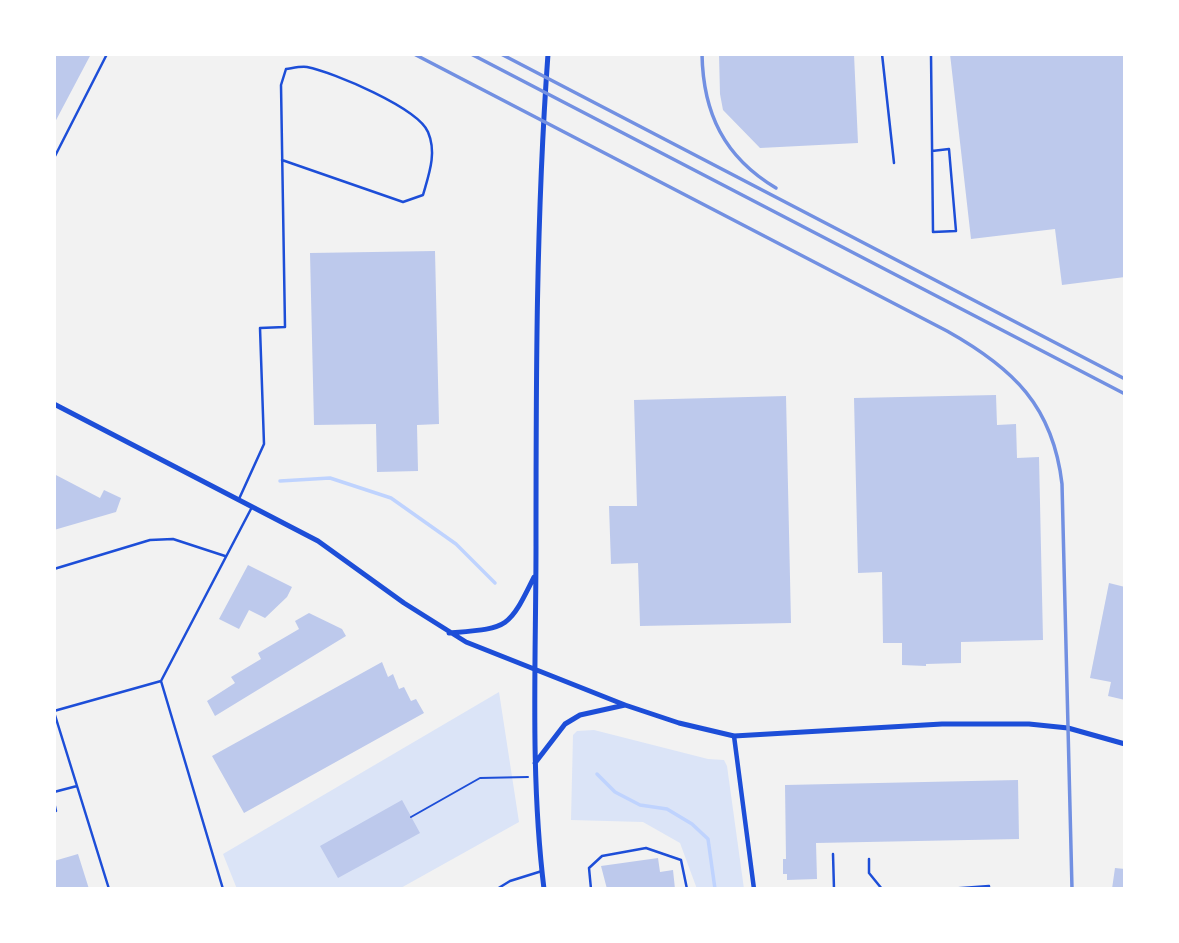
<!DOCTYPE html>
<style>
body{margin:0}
#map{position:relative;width:1179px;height:943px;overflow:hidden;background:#f2f2f2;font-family:Commissioner,sans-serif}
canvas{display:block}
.frame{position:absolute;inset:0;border:56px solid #fff;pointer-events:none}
</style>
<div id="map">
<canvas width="1179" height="943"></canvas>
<div class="frame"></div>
</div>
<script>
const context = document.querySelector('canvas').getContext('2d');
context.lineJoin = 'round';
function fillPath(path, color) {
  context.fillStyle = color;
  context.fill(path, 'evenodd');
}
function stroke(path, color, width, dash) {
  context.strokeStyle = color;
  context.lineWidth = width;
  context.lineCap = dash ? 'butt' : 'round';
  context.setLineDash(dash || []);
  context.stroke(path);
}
fillPath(new Path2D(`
 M499,692l20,130 -120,67h-162l-14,-35z
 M594,730l114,29 16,1 3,6 17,123h-47l-17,-46 -37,-21 -72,-2 2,-85 4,-4z`), '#dbe4f7');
stroke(new Path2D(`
 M280,481l50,-3 61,20 65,46 39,39
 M597,774l18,18 25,13 27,4 25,15 16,15 7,50`), '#bfd3fe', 3.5);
fillPath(new Path2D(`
 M54,54h37l-37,70z
 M719,54h135l4,89 -98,5 -37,-38 -3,-16z
 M950,54h175v223l-63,8 -7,-56 -84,10z
 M435,251l4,173 -22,1 1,46 -41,1 -1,-48 -62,1 -4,-172z
 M996,395l1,30 19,-1 1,34 22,-1 4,183 -82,2v21l-35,1v2l-24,-1v-22h-19l-1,-71 -24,1 -4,-175z
 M786,396l5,227 -151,3 -2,-63 -27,1 -2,-58h28l-3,-106z
 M54,474l46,24 4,-8 17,8 -5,14 -62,18z
 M248,565l44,22 -5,10 -22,21 -16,-8 -10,19 -20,-10z
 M1109,583l16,4v113l-17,-4 3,-14 -21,-4z
 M309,613l33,16 4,7 -131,80 -8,-15 28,-18 -4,-6 30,-18 -3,-6 41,-24 -4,-8z
 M382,662l6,15 5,-3 6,15 5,-2 7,14 5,-2 8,14 -180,100 -32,-57z
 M1018,780l1,59 -203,4 1,36 -30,1v-6h-4v-15h3l-1,-74z
 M402,800l18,33 -82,45 -18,-32z
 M78,854l11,35h-35v-28z
 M658,858l2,14 13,-2 2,19h-68l-6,-23z
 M1115,868l10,1v20h-13z`), '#bdc9ec');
stroke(new Path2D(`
 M411,817l69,-39 48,-1`), '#1d4ed8', 2);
stroke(new Path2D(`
 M882,54l12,109
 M931,54l2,178 23,-1 -7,-82 -17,2
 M54,158l53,-104
 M239,499l25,-55 -4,-116 25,-1 -4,-242 5,-16c7,-1 15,-3 21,-2 26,5 111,41 121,65 9,21 1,42 -5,63l-20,7 -121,-42
 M54,569l96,-29 23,-1 52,17
 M54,711l107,-30
 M54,712l55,177
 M54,792l23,-6
 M54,802l2,9 -2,1
 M833,854l1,35
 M869,859v14l13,16
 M223,889l-62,-208 91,-174
 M497,889l13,-8 32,-10
 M591,889l-2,-21 13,-12 44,-8 35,12 6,29
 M948,889l41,-3v3`), '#1d4ed8', 2.5);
stroke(new Path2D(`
 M734,736l20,153`), '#1d4ed8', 4.5);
stroke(new Path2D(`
 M54,404l264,137 86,62 62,39 159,63 54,18 55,13 208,-12h87l39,4 57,16
 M449,633c59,-5 59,-3 85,-56
 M535,763l30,-39 15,-9 45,-10
 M544,889c-14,-114 -8,-229 -8,-343 0,-164 0,-328 12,-492`), '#1d4ed8', 5);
stroke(new Path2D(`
 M414,54l533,277c66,37 106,75 115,153l10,405
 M471,54l654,340
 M501,54l624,325
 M702,54c1,59 22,103 74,134`), '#7290e2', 3.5);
</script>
